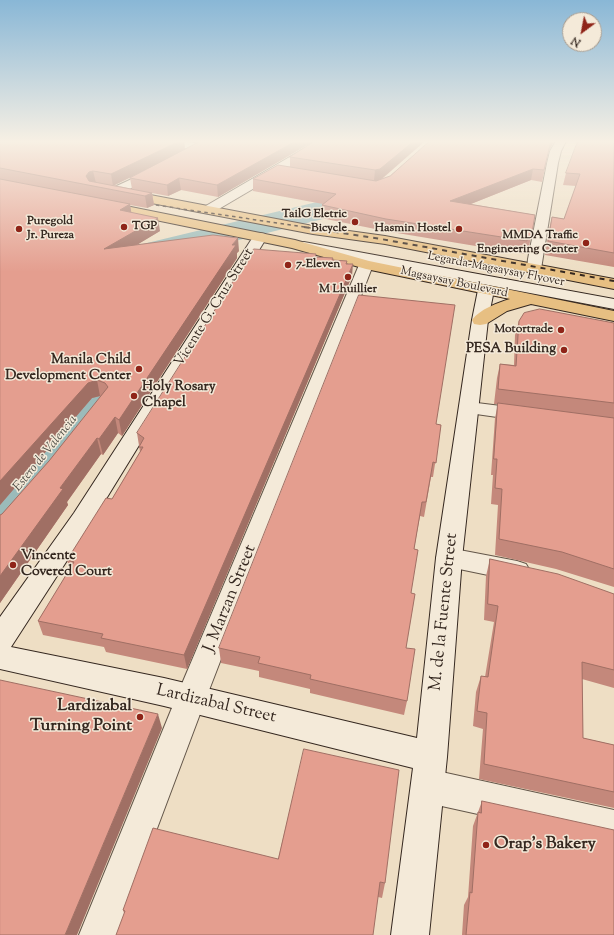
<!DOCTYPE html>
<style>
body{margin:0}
#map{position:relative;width:614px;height:935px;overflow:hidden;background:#eedec4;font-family:"Sorts Mill Goudy",serif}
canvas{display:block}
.north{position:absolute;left:562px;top:12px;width:40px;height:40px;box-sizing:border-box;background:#f4ead9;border:1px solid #a89c8f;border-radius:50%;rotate:212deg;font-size:11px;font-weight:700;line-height:16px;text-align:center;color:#352820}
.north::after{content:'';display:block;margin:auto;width:14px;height:18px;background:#8f2418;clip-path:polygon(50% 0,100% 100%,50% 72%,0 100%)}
</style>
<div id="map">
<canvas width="614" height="935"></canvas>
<div class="north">N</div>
</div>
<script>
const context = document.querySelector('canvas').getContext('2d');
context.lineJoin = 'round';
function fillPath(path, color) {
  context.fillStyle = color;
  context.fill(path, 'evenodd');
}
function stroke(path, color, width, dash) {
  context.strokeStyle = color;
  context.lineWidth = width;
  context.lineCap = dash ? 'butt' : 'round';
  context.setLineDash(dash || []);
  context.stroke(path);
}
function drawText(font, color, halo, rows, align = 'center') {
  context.font = font + ' "Sorts Mill Goudy",serif';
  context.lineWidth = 3;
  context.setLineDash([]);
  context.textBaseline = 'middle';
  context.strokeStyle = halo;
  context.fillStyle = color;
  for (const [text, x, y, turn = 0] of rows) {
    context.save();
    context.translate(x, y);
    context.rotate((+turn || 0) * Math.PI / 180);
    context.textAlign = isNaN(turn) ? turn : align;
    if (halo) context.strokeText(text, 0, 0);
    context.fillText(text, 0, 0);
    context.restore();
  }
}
fillPath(new Path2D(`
 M478,141h24l3,23 -4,5 -67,26 -83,17 -204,51 -12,-3 -5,-7 5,-7 12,-3 203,-49 68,-12 61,-22z
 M102,350l15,4 6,9 4,17 -108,145 -19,5v-55l83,-97 -2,-15 6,-9z`), '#9bbbba');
const street = new Path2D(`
 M154,141c12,0 45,-1 52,7l-5,3 -42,-7z
 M317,141h12l-49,32 -68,40h-8l-2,-3 2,-3z
 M556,141h10l-5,10 -3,12 -17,106 -2,3 -5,1 -5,-1 -2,-3 1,-10 19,-96 3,-12z
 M158,167l4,1 2,2 -2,2 -44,23h-8l-2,-3 2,-3z
 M366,261l5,1 2,3 -167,433 -89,237h-38l97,-237 183,-433 2,-3z
 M469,402l56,7 7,2 3,4 -3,4 -7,2 -63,-9 -3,-4 3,-4z
 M449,548l68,13 9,3 4,7 -4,7 -9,3 -77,-16 -4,-7 4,-7z
 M428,769l186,41v34l-186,-41 -12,-5 -5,-12 5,-12z`);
const secondary = new Path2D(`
 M260,233l5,1 2,3 -177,288 -79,122 153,31 253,60 19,-180 36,-238 6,-30 2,-3 6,-2 6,2 2,3 -6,30 -26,238 -15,199 -18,178h-38l22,-167 -249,-62 -164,-37v-52l74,-104 179,-276 2,-3z
 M304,242l310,57v10l-315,-60 -2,-3 2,-3z`);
const primary = new Path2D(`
 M124,190l189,36 72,10 229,43v10l-229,-45 -72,-10 -193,-37 -2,-3 2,-3z
 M101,201l194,39 74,21 245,50v10l-83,-17 -24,7 -21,13 -6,1 -6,-1 -2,-4c8,-11 25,-17 38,-21l-144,-30 -74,-21 -195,-40 -2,-3 2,-3z`);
stroke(street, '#635649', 2);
stroke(secondary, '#352820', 2);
stroke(primary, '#352820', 2);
fillPath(street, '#f4ead9');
fillPath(secondary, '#f4ead9');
fillPath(primary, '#e7bf82');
stroke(new Path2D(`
 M142,203l169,25`), '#352820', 1.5, [3.5, 3.5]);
stroke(new Path2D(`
 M304,227l77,12 233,42`), '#352820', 2, [5, 5]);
fillPath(new Path2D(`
 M0,141h184l1,8 12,-6 -9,-2h126l-96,56 -37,-7 -13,6 -16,-3 2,12 -7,3 -17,-3 1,7 29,19 -24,14 103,6 -2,2v5l-115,178 -4,-3 -15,22 -2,-1 -34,48 1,3 -68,98v-88l2,-1 47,-53 53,-65h-2l-8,2 -92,107zM152,167l-22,11 2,11 -18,-4z
 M315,141h110l-43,38 8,-3 40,-35h124l-5,10 -7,31 -11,-2 -60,24 64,11 -7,37 -4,-1v3l-139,-23 -64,-13 1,-13 1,-1 -70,-13v-12l37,-12v-10z
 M614,141v126l-69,-12 4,-25 3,-13 12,2 12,-33 -13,-1 3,-12z
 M316,254v3l17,1v2l14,1v3l5,12 -165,393 -81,-17 -2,-5 -61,-12 -5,-14 32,-52 -3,-9 45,-61 28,-47 -3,-19z
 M519,321l95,2v264l-58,-18 -61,-14 3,-50 -7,-1 2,-29h-2l4,-57 3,-14h-4l3,-26 3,-14 14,1 1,-30z
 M436,424l5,1 -8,52h-2l-7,40 -4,-1 -6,33 -8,99 1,53 -3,14 -94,-22v-4l-51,-12v-6l-38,-8 -2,-15z
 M490,559l124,35v94l-32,-9 1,59 31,7v63l-135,-29 4,-50 -10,-3 3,-34 5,-16 4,1 9,-55 -10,-2 2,-44z
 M482,801l132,134h-152l2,-30 4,-8 5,-71z
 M278,859l107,24 -3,15 -4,-1 -254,16 -1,-3z`), '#c4887b');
fillPath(new Path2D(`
 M180,141h4l1,9 -72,36 -2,-12z
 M296,141h18l-96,56 -1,-12z
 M414,141h11l-46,40h-5l1,-11z
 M551,141h3l-5,10z
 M533,169l-2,11 -83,33 2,-12z
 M93,171l3,12 -6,3 -4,-10 3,-4z
 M179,178l2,12 -13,6 -1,-11z
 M152,193l2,12 -7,3 -2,-12z
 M130,204l2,13 -12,-7z
 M158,218l2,13 -53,32 -3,-14z
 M238,238l1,13 -2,2v5l-115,178 -3,-16 113,-175z
 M353,264l-1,12 -165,393 -3,-14z
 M97,380l3,16 -8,2 -92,107v-24l88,-98z
 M115,417l3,16 -15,22 -4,-16z
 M97,438l4,16 -34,48 1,3 -68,98v-27l60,-88z
 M158,714l4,14 -85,207h-12z`), '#a06f64');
const building = new Path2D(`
 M0,141h180l-69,33 -18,-3 -4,1 -3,4 3,5 63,12 -7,3 -145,-28z
 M201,141h95l-79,44 -38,-7 -12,7 -37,-7z
 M315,141h99l-34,28 -5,1 -85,-13z
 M430,141h121l-7,29 -11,-1 -83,32 85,14 -4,24 -4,-1v3l-141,-22 -64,-14 14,-11 -83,-15 25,-14 98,16 14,-5z
 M578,141h36v112l-66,-12 4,-24 12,2 16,-45 -14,-1z
 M0,179l130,25 -10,6 38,8 -54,31 109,-14 25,3 -6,7h4l-117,175 -4,-3 -16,22 -2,-1 -37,50 3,1 -63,87v-61l2,-1 47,-53 59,-74 -3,-4 -8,-3 -9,3 -88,98z
 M254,249l62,5 -1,3 18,1 -1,2 15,1 -1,3h7l-169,391 -83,-17 2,-4 -65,-13 36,-59 -7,-2 39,-62 6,1 31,-52h-4l5,-9 -7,-5z
 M359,295l96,10 -19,119 5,1 -5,38 -3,-1 -7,40h-4l-8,47 4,1 -7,43 4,1 -9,54 9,1 -8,52 -97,-22 1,-4 -53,-12 2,-6 -41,-9z
 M540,309l74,14v80l-116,-14 2,-25 16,2 3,-45 5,-8z
 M498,403l116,15v151l-52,-17 -63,-13 3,-50 -7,-1 2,-29h-3z
 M490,559l68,15 56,20v76l-32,-8 1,76 31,7v47l-130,-28 3,-51 -10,-2 4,-35 7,1 10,-71 -10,-2z
 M0,680l158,34 -93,221h-65z
 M304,749l95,21 -14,113 -5,-1 -7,53h-257l9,-24 -2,-1 30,-82 125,31z
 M482,801l132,29v105h-148l4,-43 2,1 6,-81 3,1z`);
fillPath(building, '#e49e8f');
stroke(building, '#a06f64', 1);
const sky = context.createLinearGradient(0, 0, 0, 272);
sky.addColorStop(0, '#89b7d6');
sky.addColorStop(0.52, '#f7f0e4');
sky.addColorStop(1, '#f7f0e400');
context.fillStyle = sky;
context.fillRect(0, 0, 614, 272);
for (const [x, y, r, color] of [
 [355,222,4,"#8f2418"],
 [124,227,4,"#8f2418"],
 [19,229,4,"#8f2418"],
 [459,229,4,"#8f2418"],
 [586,243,4,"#8f2418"],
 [288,265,4,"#8f2418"],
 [348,277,4,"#8f2418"],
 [561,330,4,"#8f2418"],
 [564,350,4,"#8f2418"],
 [139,369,4,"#8f2418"],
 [134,396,4,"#8f2418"],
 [13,565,4,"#8f2418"],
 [140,717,4,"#8f2418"],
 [486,845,4,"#8f2418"]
]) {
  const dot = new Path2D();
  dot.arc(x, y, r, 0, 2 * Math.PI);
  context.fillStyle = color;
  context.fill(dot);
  stroke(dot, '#f4ead9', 1.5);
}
drawText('bold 12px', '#352820', '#f4ead9', [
 ["TailG Eletric",347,215],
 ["Bicycle",347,229],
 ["Puregold",27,222,"left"],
 ["Jr. Pureza",27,236,"left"],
 ["TGP",132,227,"left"],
 ["Hasmin Hostel",451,229],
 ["MMDA Traffic",578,236],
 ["Engineering Center",578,250],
 ["7-Eleven",296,265,"left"],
 ["M Lhuillier",348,290,"center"],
 ["Motortrade",553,330]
], 'right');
drawText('12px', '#352820', '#f4ead9', [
 ["Legarda-Magsaysay Flyover",496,270,11],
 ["Magsaysay Boulevard",454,283,12]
]);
drawText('italic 13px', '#4e4d46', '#f4ead9', [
 ["Estero de Valencia",46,454,-51]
]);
drawText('14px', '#352820', '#f4ead9', [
 ["Vicente G. Cruz Street",215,308,-58]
]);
drawText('bold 14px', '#352820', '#f4ead9', [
 ["PESA Building",556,350],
 ["Manila Child",131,361],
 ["Development Center",131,377],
 ["Holy Rosary",142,388,"left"],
 ["Chapel",142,404,"left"],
 ["Vincente",21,557,"left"],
 ["Covered Court",21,573,"left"]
], 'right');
drawText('17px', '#352820', '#f4ead9', [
 ["J. Marzan Street",231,599,-68],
 ["M. de la Fuente Street",445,612,-84],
 ["Lardizabal Street",216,705,13]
]);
drawText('bold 17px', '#352820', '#f4ead9', [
 ["Lardizabal",132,707],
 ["Turning Point",132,727],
 ["Orap's Bakery",494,845,"left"]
], 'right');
</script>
